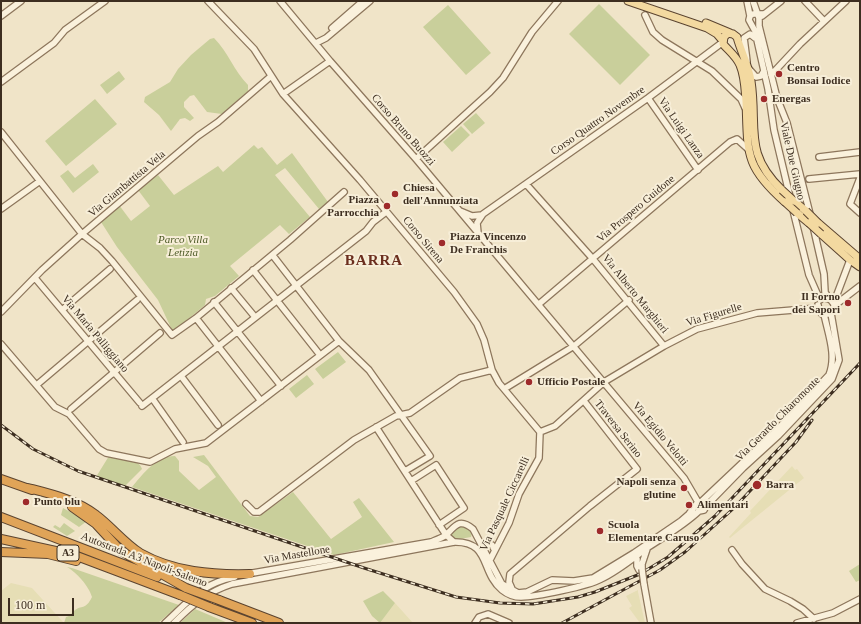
<!DOCTYPE html>
<style>
body{margin:0}
#map{position:relative;width:861px;height:624px;overflow:hidden;background:#f0e4c8;font-family:Georgia,serif}
canvas{display:block}
.frame{position:absolute;inset:0;border:2px solid #3d2e20;pointer-events:none}
.scale{position:absolute;left:8px;top:598px;width:66px;height:18px;box-sizing:border-box;border:2px solid #3d2e20;border-top:0;padding-left:5px;font-size:12px;line-height:14px;white-space:nowrap;color:#3d2e20;-webkit-text-stroke:3px #f7eed8;paint-order:stroke}
</style>
<div id="map">
<canvas width="861" height="624"></canvas>
<div class="frame"></div>
<div class="scale">100 m</div>
</div>
<script>
const context = document.querySelector('canvas').getContext('2d');
context.lineJoin = 'round';
function fillPath(path, color) {
  context.fillStyle = color;
  context.fill(path, 'evenodd');
}
function stroke(path, color, width, dash) {
  context.strokeStyle = color;
  context.lineWidth = width;
  context.lineCap = dash ? 'butt' : 'round';
  context.setLineDash(dash || []);
  context.stroke(path);
}
function drawText(font, color, halo, rows, align = 'center') {
  context.font = font + ' Georgia,serif';
  context.lineWidth = 4;
  context.setLineDash([]);
  context.textBaseline = 'middle';
  context.strokeStyle = halo;
  context.fillStyle = color;
  for (const [text, x, y, turn = 0] of rows) {
    context.save();
    context.translate(x, y);
    context.rotate((+turn || 0) * Math.PI / 180);
    context.textAlign = isNaN(turn) ? turn : align;
    if (halo) context.strokeText(text, 0, 0);
    context.fillText(text, 0, 0);
    context.restore();
  }
}
fillPath(new Path2D(`
 M792,466l3,4 2,-1 7,9 -74,60 -1,-1 22,-24 -1,-2z
 M11,583l21,5 32,35h-63v-32z
 M638,590v2l7,31h-5l-11,-15 3,-2 -6,-10z
 M395,603l18,20h-33z`), '#e6deb5');
fillPath(new Path2D(`
 M599,4l51,51 -30,30 -51,-51z
 M448,5l43,48 -25,22 -43,-48z
 M214,38c14,14 20,33 34,47v6l-26,23 -15,-2 -13,-17 -4,1 -6,6v5l10,11 -4,3 -5,-3 -5,1 -9,12 -12,-16 -15,-13 1,-5 25,-15 8,-13 13,-14 19,-16z
 M119,71l6,8 -18,15 -7,-9z
 M95,99l22,25 -51,42 -21,-25z
 M476,113l9,10 -13,11 -9,-10z
 M461,126l9,9 -18,17 -9,-10z
 M254,145l4,4 4,-2 15,18 15,-12 36,49 -9,7 -34,-41 -10,7 35,42 -21,17 -9,-9 -50,41 9,10 -24,20 -9,3 -1,6 -30,25h-3l-14,-30 -41,-53 -16,-25 18,-17 12,16 19,-15 -12,-16 20,-15 16,20 44,-29 5,6z
 M93,164l6,8 -26,21 -13,-17 8,-6 7,8z
 M338,352l8,10 -23,17 -8,-10z
 M307,375l7,9 -18,14 -7,-9z
 M204,455l46,61 8,1 35,-25 38,47 31,-22 -9,-15 6,-4 35,44 -60,13 -202,-68c11,-13 24,-31 43,-31l4,5v10l20,19 17,-13 -8,-11 -15,-9z
 M109,456c10,1 30,2 33,13l-17,17 -29,-9z
 M63,508l24,13 -8,6 -18,-12z
 M64,523l11,8 -8,5 -14,-9 2,-2 5,3z
 M461,526l8,3 3,4 -1,4 -17,3 -3,-6z
 M108,542l12,12v1l-22,-7z
 M860,564v16l-4,2 -7,-11z
 M67,567l5,1 107,37 -21,18h-94l2,-6c5,-1 5,-4 8,-6 8,-7 11,0 18,-14 -3,-11 -16,-25 -25,-30z
 M383,591l12,12 -15,20 -8,-7 -9,-15z
 M195,609l33,14h-48z`), '#c9cf9b');
const minor = new Path2D(`
 M208,1l46,48 29,45 77,86 94,112 23,32 7,16 8,30 7,13 41,49
 M280,1l50,60 86,98 268,319 14,24
 M747,1l3,15
 M753,1l6,17v8l18,72 10,25 23,91
 M805,1l19,20
 M763,14h-10l-3,2 -1,4 6,11 13,58 6,41 16,67
 M645,15l8,17 9,8 50,31 29,28 4,9
 M1,16l20,-15
 M762,16l19,-15
 M332,28l31,-27
 M316,43l10,-5 44,-37
 M747,61l-3,-23 6,-4 5,4
 M749,69l7,8 5,-1 3,-5
 M771,75l29,-31 46,-43
 M1,82l53,-39 11,-13 40,-29
 M283,94l47,-33
 M648,98l50,72
 M1,132l81,102 18,14 12,13 60,74 24,-17 94,-78 54,-48
 M819,157l41,-5
 M416,159l74,-67 13,-14 29,-46 26,-31
 M860,178l-10,26 10,9
 M809,179l51,-5
 M526,184l67,75 71,87
 M1,209l39,-28
 M793,210l16,65 11,25
 M460,211l12,5 10,-1
 M813,226l11,48 1,18 4,7
 M478,233l-1,-10 6,-9 165,-116 75,-56
 M274,257l65,84 30,29 61,86 -25,15
 M253,270l67,85
 M35,278l105,125
 M231,288l24,29
 M825,298l5,1 4,5
 M214,302l67,84
 M539,304l191,-162 7,-3 11,10
 M818,305l1,5 3,4h7l5,-5 2,-12 14,-37
 M834,306l26,-20
 M62,310l48,-41
 M1,312l41,-42 40,-36 116,-98 20,-14 52,-45
 M196,318l65,83
 M1,344l54,63 14,7 30,35 7,4 44,9 25,-13 31,-6 133,-102
 M181,376l37,49
 M39,383l98,-83
 M504,389l70,-43 55,-46
 M152,398l31,44
 M142,406l224,-175 7,-9 13,-10
 M71,409l89,-76
 M376,427l70,108 8,7
 M540,432l15,-6 49,-44 60,-36 33,-17 60,-16 61,-5
 M411,481l25,-16 28,43 -25,17
 M702,501l73,-69 54,-57c8,-20 -1,-41 -5,-61
 M246,504l8,8h5l95,-72 42,-24 14,-3 50,-35 32,-8
 M481,543l11,2 2,4
 M732,550l10,14 23,25 25,12 13,8 11,10
 M637,559v7l2,4
 M490,560l19,-37 10,-29 20,-36 1,-26
 M642,569v-5l5,-15
 M247,574l184,-32c5,-2 11,-4 15,-7 10,-10 14,-17 27,-6l29,55 16,9 9,-1 25,-12 22,1 19,-3 41,-25 47,-32 8,-7 9,-12
 M644,584l7,39
 M513,591l-4,-9 1,-8 80,-68 47,-37 -53,-68
 M165,623c23,-21 37,-40 70,-46
 M174,623c18,-18 33,-31 58,-39l222,-42c37,-1 26,30 48,48 5,4 13,7 19,7 15,0 67,-11 80,-18 17,-8 31,-20 46,-31 18,-12 36,-22 52,-37l5,-1 2,-4 37,-38 35,-32 54,-57 7,-19 -8,-47
 M475,623l4,-6 9,-3 21,9
 M797,623l36,-10 27,-14`);
const major = new Path2D(`
 M628,1l79,27 10,6 6,7
 M706,23l24,10
 M782,190c-39,-37 -24,-62 -31,-109 -2,-15 -10,-29 -14,-44l-4,-3 -5,-1 -4,4 -1,7c6,7 13,12 17,21 5,12 5,24 6,36 2,52 -2,65 39,101
 M794,201l12,10
 M797,213l12,10
 M818,223l42,36
 M821,234l29,26 10,7`);
const highway = new Path2D(`
 M1,479l31,11
 M28,488c23,6 49,12 68,27 15,11 28,28 44,38 34,19 72,22 110,21
 M72,507l24,17 25,27 65,37
 M1,517l156,60
 M1,539l73,16 106,40
 M1,552l47,2 28,7
 M219,600l60,23
 M209,607l43,16`);
stroke(minor, '#8d765c', 8);
stroke(major, '#5b4430', 9);
stroke(highway, '#5b4430', 10);
stroke(minor, '#faf1dc', 5.5);
stroke(major, '#f3d9a0', 7);
stroke(highway, '#e0a458', 8);
const rail = new Path2D(`
 M1,425l32,24 45,22 286,97 92,29 44,6 33,1 45,-7 17,-5 45,-18 28,-17 47,-41 145,-153
 M562,623l98,-53 25,-18 49,-44 62,-66 16,-22`);
stroke(rail, '#3d2e20', 3);
stroke(rail, '#f7eed8', 1.5, [4.5]);
const minorBridge = new Path2D(`
 M642,569l2,15`);
const majorBridge = new Path2D(`
 M782,190l12,11
 M785,202l12,11
 M806,211l12,12
 M809,223l12,11`);
const highwayBridge = new Path2D(`
 M186,588l33,12
 M180,595l29,12`);
stroke(minorBridge, '#8d765c', 8, []);
stroke(majorBridge, '#5b4430', 9, []);
stroke(highwayBridge, '#5b4430', 10, []);
stroke(minorBridge, '#faf1dc', 5.5);
stroke(majorBridge, '#f3d9a0', 7);
stroke(highwayBridge, '#e0a458', 8);
for (const [x, y, r, color] of [
 [779,74,4,"#9e2a2b"],
 [764,99,4,"#9e2a2b"],
 [395,194,4,"#9e2a2b"],
 [387,206,4,"#9e2a2b"],
 [442,243,4,"#9e2a2b"],
 [848,303,4,"#9e2a2b"],
 [529,382,4,"#9e2a2b"],
 [757,485,5,"#9e2a2b"],
 [684,488,4,"#9e2a2b"],
 [26,502,4,"#9e2a2b"],
 [689,505,4,"#9e2a2b"],
 [600,531,4,"#9e2a2b"]
]) {
  const dot = new Path2D();
  dot.arc(x, y, r, 0, 2 * Math.PI);
  context.fillStyle = color;
  context.fill(dot);
  stroke(dot, '#f7eed8', 1.5);
}
for (const [x, y, w] of [
 [68,553,22]
]) {
  const box = new Path2D();
  box.roundRect(x - w / 2, y - 8, w, 16, 3);
  context.fillStyle = '#f7eed8';
  context.fill(box);
  stroke(box, '#3d2e20', 1);
}
drawText('bold 10px', '#3d2e20', null, [
 ["A3",68,553]
]);
drawText('bold 11px', '#3d2e20', '#f7eed8', [
 ["Centro",787,68],
 ["Bonsai Iodice",787,81],
 ["Energas",772,99],
 ["Chiesa",403,188],
 ["dell'Annunziata",403,201],
 ["Piazza",379,200,"right"],
 ["Parrocchia",379,213,"right"],
 ["Piazza Vincenzo",450,237],
 ["De Franchis",450,250],
 ["Il Forno",840,297,"right"],
 ["dei Sapori",840,310,"right"],
 ["Ufficio Postale",537,382],
 ["Napoli senza",676,482,"right"],
 ["glutine",676,495,"right"],
 ["Barra",766,485],
 ["Punto blu",34,502],
 ["Alimentari",697,505],
 ["Scuola",608,525],
 ["Elementare Caruso",608,538]
], 'left');
drawText('11px', '#3d2e20', '#f7eed8', [
 ["Corso Quattro Novembre",598,121,-35],
 ["Via Luigi Lanza",681,128,55],
 ["Corso Bruno Buozzi",403,130,49],
 ["Viale Due Giugno",792,161,77],
 ["Via Giambattista Vela",127,184,-40],
 ["Via Prospero Guidone",636,209,-40],
 ["Corso Sirena",423,240,50],
 ["Via Alberto Marghieri",635,294,51],
 ["Via Figurelle",714,315,-17],
 ["Via Maria Palliggiano",95,334,50],
 ["Via Gerardo Chiaromonte",778,419,-45],
 ["Traversa Serino",618,429,52],
 ["Via Egidio Velotti",660,434,50],
 ["Via Pasquale Ciccarelli",505,504,-65],
 ["Via Mastellone",297,555,-10],
 ["Autostrada A3 Napoli-Salerno",144,560,21]
]);
drawText('italic 11px', '#4d5a26', '#f7eed8', [
 ["Parco Villa",183,240],
 ["Letizia",183,253]
]);
context.letterSpacing = '1px';
drawText('bold 15px', '#6b2e1e', '#f7eed8', [
 ["BARRA",374,261]
]);
context.letterSpacing = '0px';
</script>
